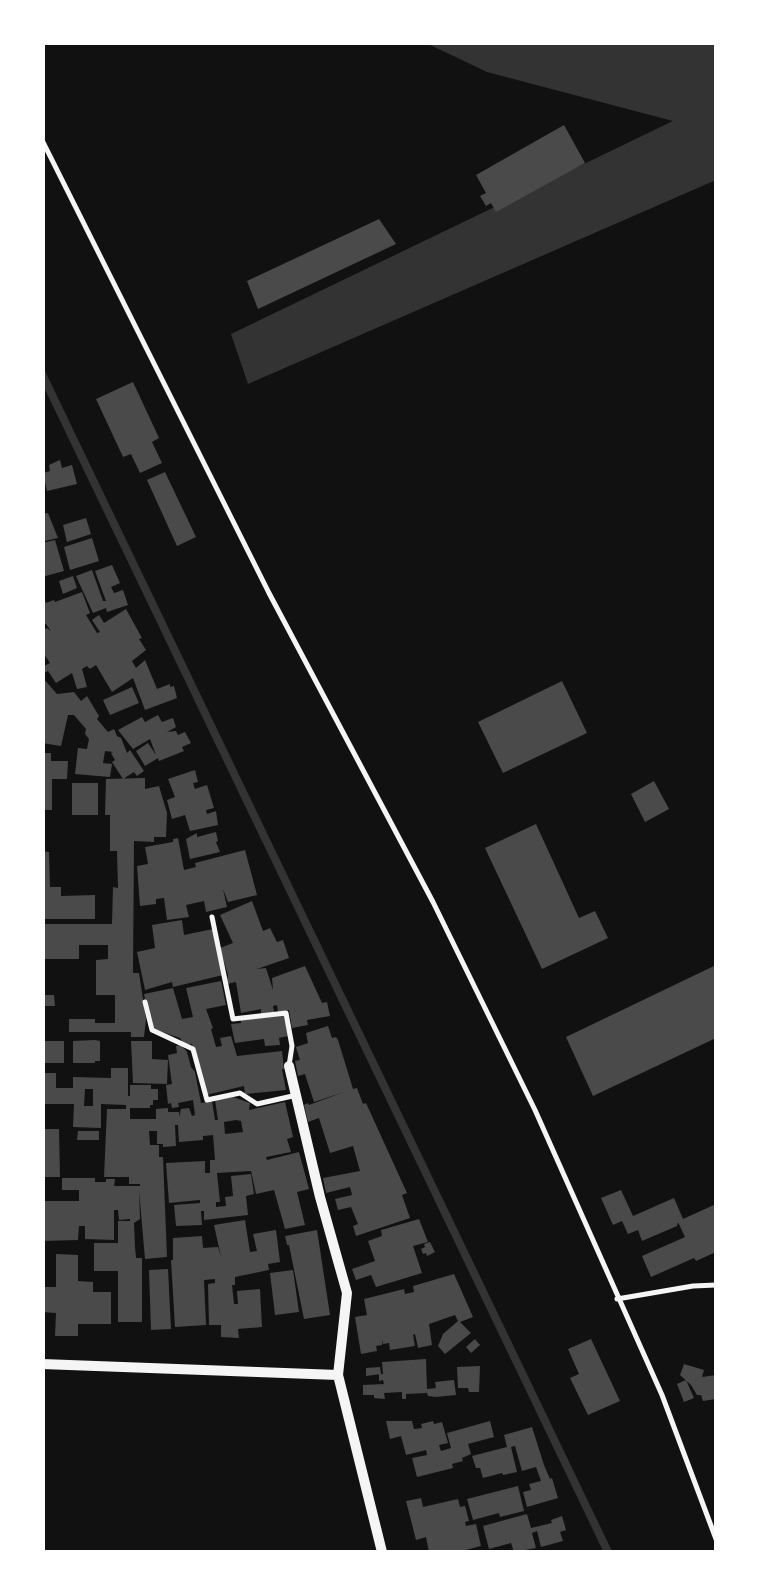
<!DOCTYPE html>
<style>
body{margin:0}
#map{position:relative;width:759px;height:1595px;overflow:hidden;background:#111;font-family:Montserrat,sans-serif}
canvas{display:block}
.frame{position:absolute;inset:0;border:45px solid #fff;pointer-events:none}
</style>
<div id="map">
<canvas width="759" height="1595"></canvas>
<div class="frame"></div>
</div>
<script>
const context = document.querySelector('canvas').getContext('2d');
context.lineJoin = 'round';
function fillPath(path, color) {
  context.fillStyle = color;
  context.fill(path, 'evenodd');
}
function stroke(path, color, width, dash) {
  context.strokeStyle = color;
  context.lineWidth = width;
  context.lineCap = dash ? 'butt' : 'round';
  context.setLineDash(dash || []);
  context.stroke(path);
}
fillPath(new Path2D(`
 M426,43h290v137l-468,204 -17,-50 442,-213 -186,-49z`), '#333');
stroke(new Path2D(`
 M42,374l566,1178`), '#333', 8);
fillPath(new Path2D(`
 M564,125l21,38 -89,49 -5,-9 -5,3 -6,-10 6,-3 -10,-18z
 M379,219l17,25 -138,65 -11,-28z
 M133,382l26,56 -7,4 10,21 -22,10 -9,-19 -8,3 -27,-58z
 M60,460l2,8 10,-3 5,19 -30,7 -4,-18 7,-2 -1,-6z
 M165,472l31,65 -19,9 -30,-66z
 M48,513l10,25 -13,3 -3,-27z
 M86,518l5,16 -24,8 -4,-17z
 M92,538l7,23 -29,9 -6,-23z
 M55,540l9,31 -22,6v-34z
 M112,565l8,18 -9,4 3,6 9,-3 5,15 -21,7 -1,-4 -13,5 -17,-37 16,-6 11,31h3l-11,-30z
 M73,576l4,12 -14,6 -4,-13z
 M82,592l8,21 -4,2 11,18 3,-1 -8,-12 7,-5 5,8 22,-14 16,29 -3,1 7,11 -14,11 4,7 9,-8 12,29 13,-5v3l4,-1 3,12 -32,12 -12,-32 -21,14 -16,-27 -6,4 -3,-3 -5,3 5,18 -10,2 -5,-16 -16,10 -8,-12 -4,2 -2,-6 8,-4 -8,-12v-20l5,-3 4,3 -5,-7 -4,1v-30l4,8 8,-3 1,2z
 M42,677l15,17 17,-2 7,9 6,-5 12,20 -2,3 11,13 6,-3 3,7 4,2 6,15 3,-3 14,21 -7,5 -3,-4 -11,7 -11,-17 3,-2 -4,-7 2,-1 -8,-1 -2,12 9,1 -2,13 -35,-3 3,-26 9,1 2,-10 -4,-5 1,-5 -12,-14h-6l-7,31 -19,-3z
 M562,681l25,52 -84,40 -25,-51z
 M132,687l7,16 -29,12 -7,-15z
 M158,715l4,7 11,-4 3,9 -9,5 9,-1 2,4 7,-3 6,11 -9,4 2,4 -25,10 -1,-3 -13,8 -9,-15 12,-8 8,12 -6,-16 -17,10 -15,-19 24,-13 3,5z
 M42,753h9v8h17l-1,18h-15v31h-10z
 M195,770l3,12 -5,1 2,6 12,-4 7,23 -8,2 1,4 9,-3 2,14 -28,6 -5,-16 -13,4 -5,-19 8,-3 -7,-18z
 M145,778v11l14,-3 8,27 -1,24h-12v5l-20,-1 -1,132h6l7,46 -2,18h-13v-5h-62v-13h26v4h20v-28h-19v-35l12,-1v-14h-29v14h-37v-35h70l1,-37 5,1 -1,-37h-7v-36h-5l1,-36z
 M654,781l15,28 -24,13 -14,-28z
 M72,783h26v32h-26z
 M536,824l43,94 16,-7 13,27 -66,31 -57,-121z
 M216,832l2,9 -2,1 4,10 -30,7 -4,-20 11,-6v4z
 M178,838l6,32 12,-3 -1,-4 50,-13 12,45 -29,7 -5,-13 4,18 -21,5 -2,-11 -18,4 3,12 -22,3 -3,-22 -8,1v5l-16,2 -3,-40 11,-2 -3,-17 28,-5v-3z
 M42,851l7,1 1,35h11v9l34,-1v24h-51z
 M252,901l11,30 7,-3 7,14 6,-2 6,18 -32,11 9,-1 7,22 -1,-12 33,-12 17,37 5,-1 3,14 -23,4 1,5 -16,3 -3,-18 -11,2 -1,-7 -4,1 1,6 -13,2v-5l-20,4 -5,-31 -9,2 1,-9 -8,-27 13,-5 -13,-28z
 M182,920l2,15 29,-6 10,46 -50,12 -1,-5 -27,8 -8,-38 18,-4 -3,-23z
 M716,965v73l-123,58 -27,-59z
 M221,981l5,24 -20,4 7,19 -2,1 5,18 6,-1 -2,-8 11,-2 6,20 45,-5 2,18h-2l4,21 -41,4 -1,-8 -38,9 -14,-51 -8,1 -4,-7 -29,-10 -7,-34 29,-6 9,31 11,-2 -7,-29z
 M42,995h12l1,11h-13z
 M285,1015l3,21 -9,2 1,7 -15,1 -1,-7 -29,4 -4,-19 10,-1v-3z
 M328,1026l4,12 4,-1 2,3 15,49 4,-1 6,16 3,-1 41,90 -5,2 8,23 -54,18 -3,-10 5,-2 -7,-17 -13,3 -3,-11 17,-4 -2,-8 -24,6 -3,-15 37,-7 -7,-25 -23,7 -11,-35 -11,4 -4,-17 4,-2 1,2 35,-13 -30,10 -9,-28 -7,2 -3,-15 5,-1 -4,-13 12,-4 -2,-10z
 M95,1040l5,1v20h-5v2h-22v-22z
 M42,1041h22v22h-22z
 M131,1041h21v18l16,1 -1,24 -34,-1z
 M181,1045l6,7 4,15 4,5 6,31 11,-2 3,19h3l-3,-20 18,-3 17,6 -1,7 36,-8 8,35 -6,2 4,13 -25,5 1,3 32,-8 10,37 -12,3 8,33 -20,4 -11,-39 -18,4 -5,-23 -34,2 3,29h-4v5l10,-1 -1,-9 8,-1 -2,-20 20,-2 3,20 -8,2 2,19 -44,5v-9h-3l1,14 -26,1 -2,-21 26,-2v-3l-31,3 -3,-40 39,-2v12h5v-13h5l-2,-25 -10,1v4l-24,2 -1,-17h-3l1,21 -13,1v-3h-6v-13h-8l1,14h9v12h4l4,100 -22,2 -6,-69 1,29 -6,4 1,24 1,11h6v64h-24v-51h-24v-28h24v-22h12v-2l-11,1 -1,-10h-4v30l-29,-1v-13h-6l-1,14 -36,1v-40h37v-11h-17v-12h33v4h11v-3h9l-1,7h26v-2h-11v-7h-25l3,-68h19v-4l-25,-1v24l-28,-1 1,-23h-32v-31h14v15h17v-11l38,1v-10h17v28h2v-11h21v4h7v11h-5v5h-3v3h-20v11h26v-10l12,-1v4h11v5l2,-8 8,-1 3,8 3,-1 -2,-15 -15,3 1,4 -7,1 -1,-5 -3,1 -2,-19 6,-1 -4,-29 9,-2 -1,-7zM85,1089h8v17h-9zM236,1120l5,1 2,11 -18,2 -1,-12z
 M42,1129h17l1,48h-18z
 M78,1131h21v9h-22z
 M621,1190l12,26 41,-18 9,21 33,-15v48l-20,9 -2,-3 -43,19 -9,-21 43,-19 -7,-15 -1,4 -35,15 -4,-11 -10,4 -6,-13 -9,4 -12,-27z
 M419,1219l9,23 -15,4 9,27 -46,14 -5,-12 -15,5 -4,-11 23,-8 -7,-20 14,-5 -1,-6z
 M245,1220l5,32 7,-1 -4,-17 23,-4 4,32 -12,2 1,6 -34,7v8h-3l2,19h4l-1,-13 23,-2 2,38 -24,2 1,9 -18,-1v-12h-12l-1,-41 7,-1v-4l-11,1 2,45 -31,2 -4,-67h2v-22l29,-2 1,12 15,-1 3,10 -7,-32z
 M317,1230l13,85 -26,4 -15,-74h-2l-2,-9z
 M430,1242l5,10 -8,4 -1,-3 -3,1 -2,-5 4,-2 -1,-3z
 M56,1254l22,1v26l15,1v10h18v32h-33v12h-23l1,-23 -14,-1v-25h14z
 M168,1269l3,60 -20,1 -2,-60z
 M293,1270l6,42 -24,3 -5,-42z
 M454,1274l19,43 -13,5 11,11 -26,21 -7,-8 5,-12 15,-13 -3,-6 -26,9 3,21 -14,3 -3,-14 -2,1 2,11 -25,4 -1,-7 -6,1v-4l-1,5 -6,1 1,5 -16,3 -6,-37 12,-2 -3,-16 40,-10 1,5 9,-2 -1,-6z
 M475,1339l5,6 -9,8 -5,-6z
 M591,1339l29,62 -32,14 -18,-37 9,-4 -11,-25z
 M426,1359l1,30 9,-1 -1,-6 19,-2 2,15 -20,2 -8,-1 -1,-3 -21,1v5h-4v-7l-18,1 1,6 -11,-1v-3h-11v-10l21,-1 -1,-4 -4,1v-7h4l-1,-12z
 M684,1364l20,6 -2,7 14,-2v24l-13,2 -2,-6h-4l-6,-10 -11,-10z
 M480,1366l-1,26h-10l-1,-4h-10l-1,-21z
 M380,1367l1,7 -15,2v-8z
 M686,1380l8,18 -10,4 -7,-18z
 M386,1421h26l2,8 8,-1 -1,-4 12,-3 1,3 8,-2 6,21 -9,2 2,6 10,-3 -4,-15 43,-12 4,16 -26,7 3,10 -9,4 1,3 -11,3 1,4 -36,9 -5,-19 15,-3 -1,-5 -20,5 -5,-19 -11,3z
 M532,1427l12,38 6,14 2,-1 6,20 -31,9 -4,-15 8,-2 -2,-6 12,-3 -5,-14 -14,4 -7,-25 -4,1 6,25 -14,3 -1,-2 -19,5 -3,-10h-4l-4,-12 35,-9 -3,-12z
 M518,1486l6,25 -24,6 -1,-4 -26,7 -6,-21z
 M421,1498l2,9 35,-8 2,8 5,-1 4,15 -4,1 1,4 10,-2 5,22 -15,4 1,2h-38l-3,-15 -10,3 -10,-39z
 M527,1514l4,14 21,-5 -1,-3 11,-4 4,14 -6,2 3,9 -22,6 -4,-16 -5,2 4,15 -22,4 -3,-9 -22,6 -6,-23z`), '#4a4a4a');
stroke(new Path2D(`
 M42,140l227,453 164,309 102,208 127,285 54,144
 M212,917l21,102 53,-6 6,33 -3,20
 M145,1002l7,28 41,19 14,51 33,-7 17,11 40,-9
 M617,1299l76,-13 23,-1`), '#f5f5f5', 5);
stroke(new Path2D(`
 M289,1066l31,131 27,96 -9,82 44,177
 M42,1364l296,11`), '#f5f5f5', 10);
</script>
